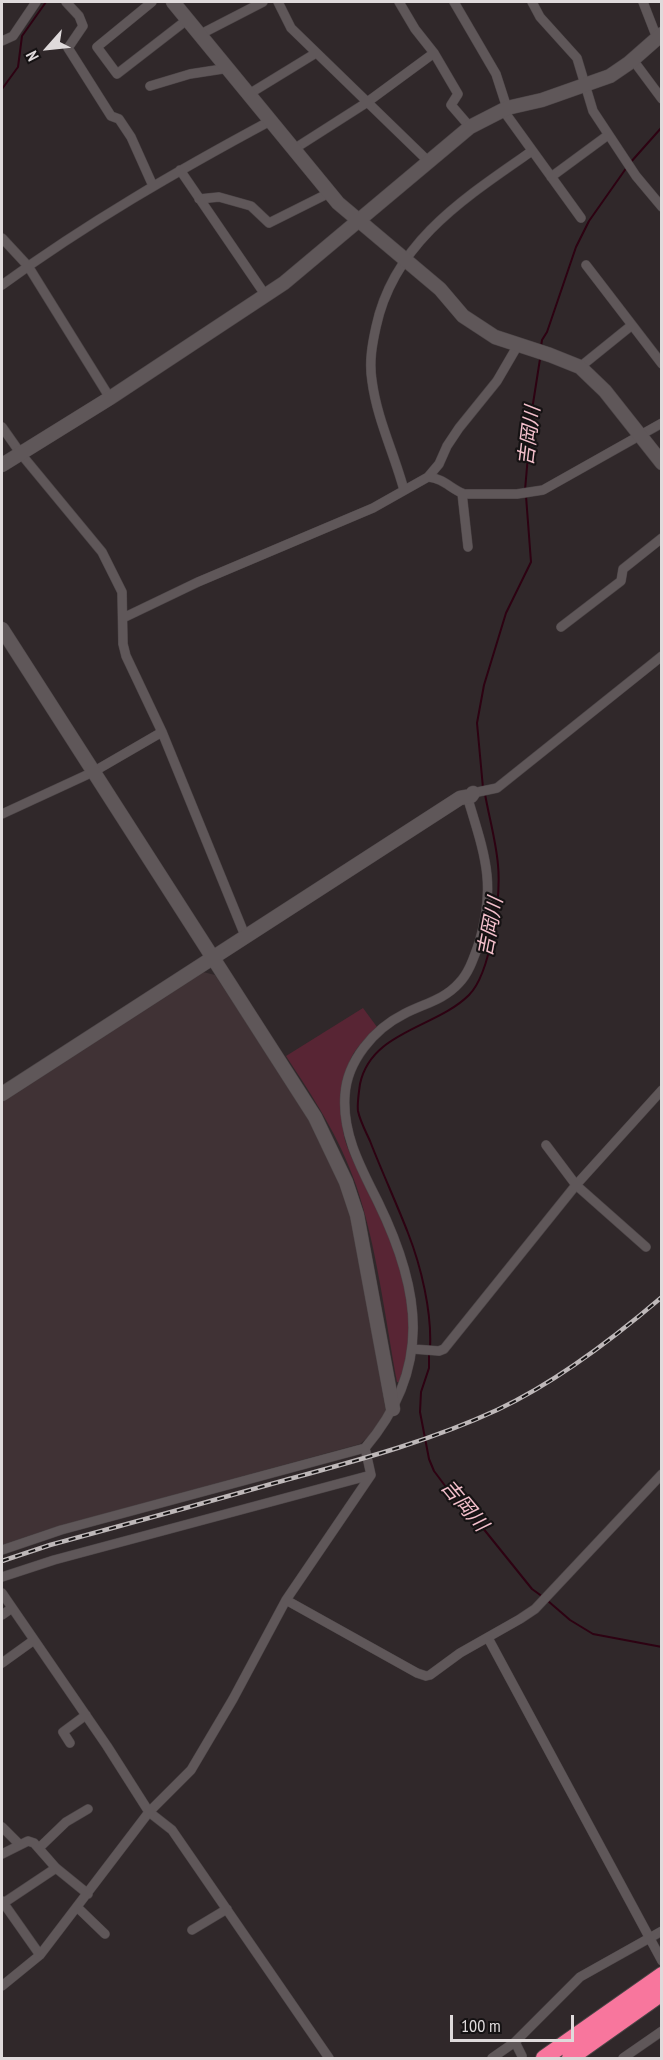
<!DOCTYPE html>
<meta charset="utf-8">
<style>
body{margin:0}
#map{position:relative;width:663px;height:2060px;overflow:hidden;background:#30282a;font-family:"PT Sans Narrow",sans-serif}
canvas{display:block}
.frame{position:absolute;inset:0;border:3px solid #dfdadb;pointer-events:none}
.north{position:absolute;left:18px;top:18px;width:60px;height:60px;-webkit-text-stroke:4px #151213;paint-order:stroke;rotate:243deg;font-size:16px;font-weight:700;line-height:24px;text-align:center;color:#dfdadb}
.north::after{content:'';display:block;margin:auto;width:21px;height:27px;background:#dfdadb;clip-path:polygon(50% 0,100% 100%,50% 72%,0 100%)}
.scale{position:absolute;left:450px;top:2015px;width:124px;height:27px;box-sizing:border-box;border:3px solid #dfdadb;border-top:0;padding-left:8px;font-size:18px;line-height:21px;white-space:nowrap;color:#dfdadb;-webkit-text-stroke:4px #151213;paint-order:stroke}
</style>
<div id="map">
<canvas width="663" height="2060"></canvas>
<div class="frame"></div>
<div class="north">N</div>
<div class="scale">100 m</div>
</div>
<script>
const context = document.querySelector('canvas').getContext('2d');
context.lineJoin = 'round';
function fillPath(path, color) {
  context.fillStyle = color;
  context.fill(path, 'evenodd');
}
function stroke(path, color, width, dash) {
  context.strokeStyle = color;
  context.lineWidth = width;
  context.lineCap = dash ? 'butt' : 'round';
  context.setLineDash(dash || []);
  context.stroke(path);
}
function drawText(font, color, halo, rows, align = 'center') {
  context.font = font + ' "PT Sans Narrow","Noto Sans JP",sans-serif';
  context.lineWidth = 4.5;
  context.setLineDash([]);
  context.textBaseline = 'middle';
  context.strokeStyle = halo;
  context.fillStyle = color;
  for (const [text, x, y, turn = 0] of rows) {
    context.save();
    context.translate(x, y);
    context.rotate((+turn || 0) * Math.PI / 180);
    context.textAlign = isNaN(turn) ? turn : align;
    if (halo) context.strokeText(text, 0, 0);
    context.fillText(text, 0, 0);
    context.restore();
  }
}
fillPath(new Path2D(`
 M203,972l12,3 96,146 21,43 18,43 36,205 -10,18 -16,14 -314,86 -44,15v-443z`), '#403235');
fillPath(new Path2D(`
 M363,1008l14,19c-9,9 -20,19 -26,31 -9,20 -11,61 -6,82 5,18 17,36 25,54 28,59 54,122 29,188h-2c-12,-65 -20,-135 -41,-197 -16,-47 -43,-88 -70,-129z`), '#582534');
stroke(new Path2D(`
 M2,89l16,-22 4,-31 24,-34
 M630,163l32,-36
 M541,347l1,-7 5,-8 29,-85 13,-26 38,-54
 M525,490l7,-80 8,-51
 M483,788l-6,-65 7,-38 22,-72 25,-51 -5,-66
 M430,1348c2,-36 -9,-82 -22,-115 -12,-31 -26,-61 -38,-92 -4,-9 -10,-20 -12,-30 -1,-7 1,-20 2,-27 11,-53 76,-56 109,-89 22,-22 32,-99 29,-130 -2,-24 -9,-48 -13,-71
 M429,1354v14l-8,24 -1,20 9,47 5,12 30,40 14,11 54,67 11,8
 M548,1601l22,19 23,14 69,13`), '#2d0212', 2);
const street = new Path2D(`
 M66,2l13,14 4,10 -15,22 43,68 8,3 12,18 22,49
 M152,2l-55,45 20,27 71,-55
 M278,2l13,26 137,133
 M399,2l16,27 19,24 24,41 -7,11 19,22
 M454,2l42,72 11,34
 M532,2l8,15 37,41 16,53 43,65 26,31
 M643,2l14,36
 M201,34l62,-32
 M2,41l11,-5 23,-34
 M633,60l29,39
 M150,86l40,-12 39,-6
 M249,94l67,-41
 M503,110l78,108
 M294,149l72,-46 68,-50
 M180,170l86,126
 M551,177l57,-42
 M199,199l20,-2 32,9 18,17 60,-30
 M2,238l26,28 82,132
 M586,265l76,99
 M2,285c85,-62 175,-114 268,-164
 M580,367l52,-42
 M2,427l19,27 81,98 20,40 1,52 3,12 36,76 84,206
 M428,477c15,1 23,12 36,17h53l26,-4 119,-67
 M404,490c-10,-37 -27,-71 -32,-109 -3,-19 0,-36 4,-54 18,-85 90,-130 156,-176
 M462,493l6,54
 M123,618l75,-36 175,-74 55,-31 11,-13 8,-18 12,-18 38,-47 21,-36
 M561,627l60,-46 2,-12 39,-31
 M473,793l24,-5 165,-132
 M2,814l91,-42 69,-40
 M546,1145l30,40 70,62
 M413,1349l26,2 5,-2 132,-164 86,-95
 M2,1550l59,-20 304,-82c68,-80 56,-158 13,-246 -17,-34 -36,-68 -33,-107 2,-34 29,-66 59,-81 19,-10 40,-14 55,-31 10,-10 15,-26 20,-40 18,-60 5,-90 -12,-147
 M2,1577l52,-17 317,-85
 M2,1593l105,153 42,66 23,18 157,228
 M286,1600l131,73 9,3 4,-1 30,-22 60,-34 15,-10 127,-135
 M2,1615l10,-7
 M488,1638l174,323
 M2,1663l32,-23
 M70,1743l-7,-11 23,-17
 M2,1827l18,18 8,-4 6,2 22,25 32,26
 M39,1848l27,-26 22,-13
 M2,1854l18,-9
 M2,1901l38,54
 M2,1904l54,-36
 M77,1907l28,27
 M192,1930l35,-21
 M2,1986l38,-31 109,-143 42,-42 42,-71 53,-99 85,-125 -6,-27
 M515,2042l7,14
 M492,2058l23,-16 65,-65 82,-46
 M623,2058l39,-27`);
const secondary = new Path2D(`
 M173,2l165,201 102,86 23,27 32,21 55,18 30,12 25,24 57,72
 M2,465l108,-67 174,-115 186,-156 37,-19 35,-8 68,-24 19,-13 33,-29
 M2,629l313,488 31,65 11,33 36,194
 M2,1094l458,-296 11,-2 2,-3`);
const highway = new Path2D(`
 M544,2058l118,-83
 M570,2058l92,-65`);
stroke(street, '#4c4547', 10);
stroke(secondary, '#4c4547', 15);
stroke(highway, '#4c4547', 18);
stroke(street, '#5f5759', 9);
stroke(secondary, '#5f5759', 14);
stroke(highway, '#f8769d', 16);
const rail = new Path2D(`
 M2,1561l48,-16c77,-21 155,-42 232,-64 73,-20 146,-39 215,-71 58,-27 117,-72 165,-113`);
stroke(rail, '#beb8b9', 4.5);
stroke(rail, '#151213', 2, [7]);
drawText('italic 20px', '#f4c0cc', '#151213', [
 ["吉岡川",530,436,-83],
 ["吉岡川",491,927,-79],
 ["吉岡川",464,1506,50]
]);
</script>
